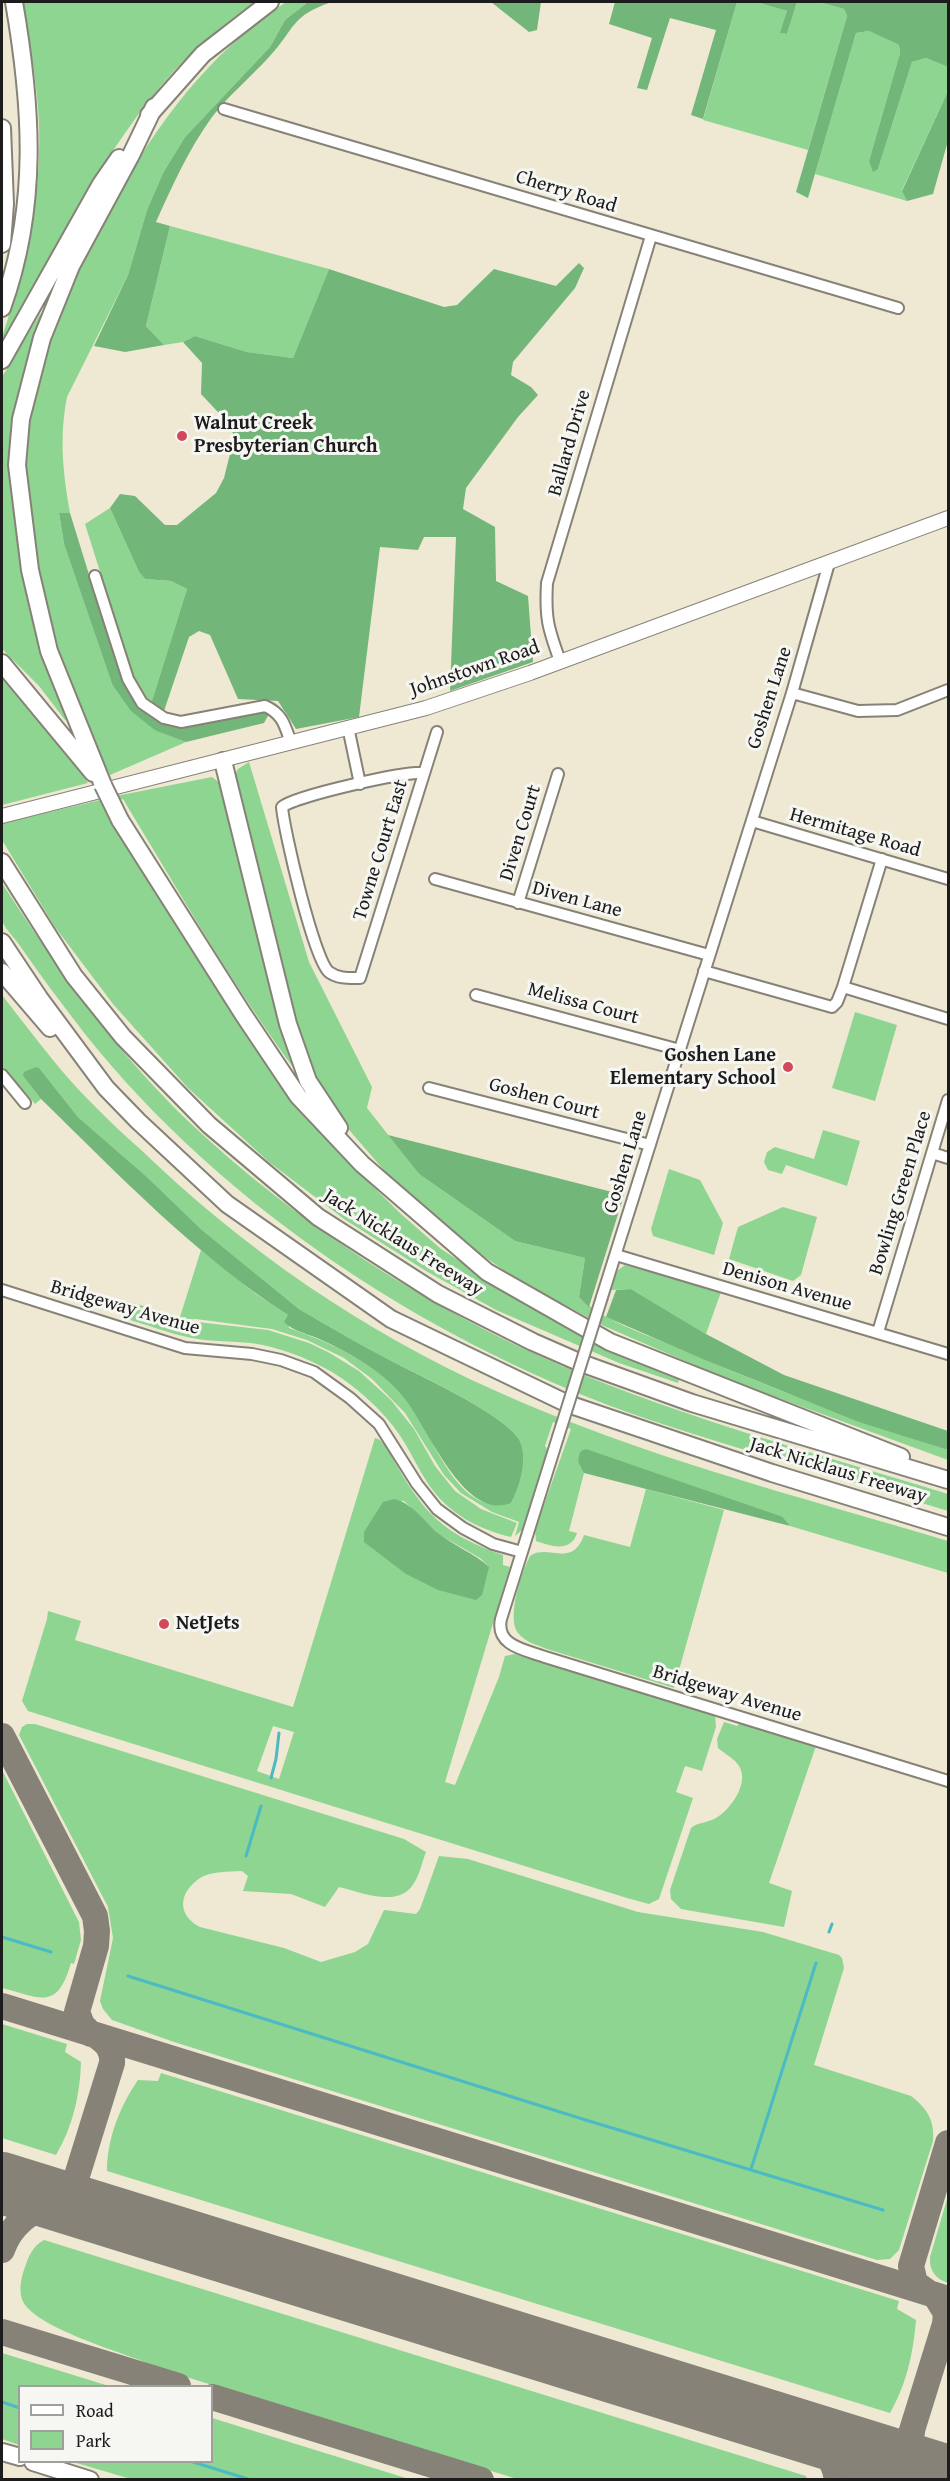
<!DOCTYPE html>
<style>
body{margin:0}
#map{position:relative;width:950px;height:2481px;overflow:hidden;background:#efe9d3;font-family:"Gentium Book Plus",serif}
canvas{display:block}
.frame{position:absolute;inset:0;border:3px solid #1c1c1c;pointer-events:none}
.legend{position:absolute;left:18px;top:2385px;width:195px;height:78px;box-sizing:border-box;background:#f6f6f2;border:2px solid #9f9f9c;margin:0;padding:8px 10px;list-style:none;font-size:18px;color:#1c1c1c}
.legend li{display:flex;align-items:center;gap:12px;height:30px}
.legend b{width:30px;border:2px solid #9f9f9c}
</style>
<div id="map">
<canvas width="950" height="2481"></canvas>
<div class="frame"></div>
<ul class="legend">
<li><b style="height:8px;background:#fff"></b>Road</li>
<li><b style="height:16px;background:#8dd590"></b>Park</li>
</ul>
</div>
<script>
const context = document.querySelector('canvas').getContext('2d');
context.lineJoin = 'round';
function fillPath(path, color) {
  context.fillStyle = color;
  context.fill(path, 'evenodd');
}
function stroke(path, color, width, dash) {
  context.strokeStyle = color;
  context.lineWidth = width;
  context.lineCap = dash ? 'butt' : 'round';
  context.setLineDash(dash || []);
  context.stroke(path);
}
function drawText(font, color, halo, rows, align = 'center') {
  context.font = font + ' "Gentium Book Plus",serif';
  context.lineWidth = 6;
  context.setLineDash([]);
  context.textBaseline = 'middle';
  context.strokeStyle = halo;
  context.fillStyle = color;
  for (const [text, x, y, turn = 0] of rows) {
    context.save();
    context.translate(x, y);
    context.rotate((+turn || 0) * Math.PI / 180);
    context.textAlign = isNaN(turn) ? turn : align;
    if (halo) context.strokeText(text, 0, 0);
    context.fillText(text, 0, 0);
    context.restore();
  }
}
fillPath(new Path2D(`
 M23,2h233c-30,20 -59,44 -84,71 -70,79 -117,177 -168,268l-2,-4c26,-77 44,-157 35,-240 -3,-32 -9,-64 -14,-95z
 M286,2h22l-23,18 -15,27 -85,90 -22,36 -16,37 -19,65 -61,122c-8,41 -4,76 3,116l-11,1 5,30 48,140 44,47 30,11 -76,33c-18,-35 -35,-70 -48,-107 -12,-32 -18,-67 -24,-101 -12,-68 -20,-130 0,-197 7,-27 18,-55 29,-81 12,-29 30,-56 45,-84 45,-82 96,-151 174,-203z
 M737,2h19l31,9 -6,22 6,1 10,-32h22l25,7 3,7 -39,134 -105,-30z
 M869,31l30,14 1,8 -31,108 9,8 34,-107 14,-4 22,9v24l-46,99 5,11 -92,-27 41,-141z
 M170,226l159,43 -36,89 -46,-6 -52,-16 -12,6 -19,3 -18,-19z
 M40,314l4,2 -29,142 53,261 -3,1 -26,-34 -37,-37v-272z
 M110,508l29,64 6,7 26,2 16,8 -36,115 -8,-8 -8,-13 -50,-159z
 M2,672l65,77 21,34 -86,22z
 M249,762l60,200 63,125 -5,21 52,66 96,67 70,17 -6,39c25,24 61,35 92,48 91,40 183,75 277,105v10l-219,-80 -125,-54 -86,-46 -62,-43 -54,-46 -52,-60 -23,-30 -18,-39 -17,-42 -58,-244 4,-7z
 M212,777l8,6 78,291c-65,-88 -119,-182 -175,-275l-20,6 196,299 47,56 55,54 40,35 59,38 180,89 -2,7 -59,-20 -123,-53 -70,-39 -82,-52 -75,-57 -81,-74 -75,-84 -58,-77 -53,-87v-22l2,5 117,-28z
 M2,883c54,84 113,168 186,238 107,101 239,187 374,245 124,53 257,88 386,128v17c-100,-31 -201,-59 -301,-92 -211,-72 -423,-210 -562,-385 -23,-30 -46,-60 -67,-91 -5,-7 -15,-16 -16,-24 -2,-11 0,-25 0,-36z
 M2,995c18,23 36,47 55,70 25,30 54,58 83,84 104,100 223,183 356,242 144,65 301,105 452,150v32l-158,-47 -7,-9 -204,-52 5,8 -15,58 8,2c-6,20 -27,13 -41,8l-1,-11 36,-101 -18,-7 -8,24 3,5 -26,79 -7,6 4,-14 -27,-10 -31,-19 -17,-18 -39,-62 -33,-34 -28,-21 -37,-18 -35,-11 -76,-10 -17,1 -52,-17v-2l53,16 21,-67 55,44 32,21 1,13c39,14 83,33 112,64 27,30 44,95 82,110 8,3 20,1 28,1 9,-16 17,-44 9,-62 -14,-27 -106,-68 -136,-84 -29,-15 -57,-32 -85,-48l-97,-79 -55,-53 -69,-60 -38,-48 -17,7 18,23 -6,5 -33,-38z
 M855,1012l42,13 -22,76 -43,-13z
 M823,1130l37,11 -13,45 -61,-21 -4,9 -14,-4 -4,-8 3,-10 8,-5 39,12z
 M669,1169l31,11 23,43 -9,32 -61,-19 -2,-7z
 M783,1207l34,10 -16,58 -8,6 -64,-22 9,-32z
 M625,1265l96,27 -15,42 -75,-45 -21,1 8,-20z
 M126,1306l54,16h17l71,8 41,13 19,9 31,19 32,29 23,29 21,37 20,25 26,18 36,14 -6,14c-33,-8 -62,-23 -82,-52 -11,-16 -19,-35 -30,-51 -17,-24 -42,-47 -67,-62 -24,-14 -53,-25 -81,-29 -19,-2 -39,-1 -59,-5 -22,-4 -44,-13 -65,-19l-3,-8z
 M375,1438l5,2 5,5c34,60 49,86 118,110v10l7,2 -65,215 10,3 44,-108 6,-21 10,-2 200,61 1,12 -14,44 -17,-5 -9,26 17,6 -34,101 -10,5 -22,-6 -599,-187 -6,-10 25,-82 1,-8 33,10 -6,19 218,67zM404,1501l36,34 40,23 9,9 -106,-65zM273,1726l21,6 -15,47 -22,-8z
 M646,1489l78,21 -50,178 -127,-39c-10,-4 -22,-7 -29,-16 -12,-15 4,-62 12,-77 18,-13 42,13 54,-21l46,12z
 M724,1722l13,4 3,-3 76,23 -47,137 23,8 -8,36 -103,-18 -10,-10 -1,-9 21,-62c7,-6 17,-5 25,-10 14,-8 34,-35 23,-52 -4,-7 -14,-12 -21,-18l-1,-9z
 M27,1724h8l369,115 22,13c-4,10 -6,22 -12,31 -15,26 -53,9 -75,4l-14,20 -34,-13 -48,-3 5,-15 -6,-5c-13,1 -31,0 -42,7 -22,15 -23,37 0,49l84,21 37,14 34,-10 13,-8 16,-34 32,4 4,-5 19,-53 29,3 170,53 125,20 76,23 3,3 2,10 -30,97 97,31c16,12 24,25 22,45l-34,109 -9,9 -13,1 -703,-218 -62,-22 -9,-11 -3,-8 13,-63 -5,-31 -89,-172 3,-8z
 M2,1770l77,152 2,18 -7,24 -3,-1c-14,48 -29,35 -69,25z
 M2,2024l65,20 -2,8 16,10c-1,33 -8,64 -25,93l-54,-17z
 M161,2073l738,228 -2,8 19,11c-3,34 -9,63 -26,93l-783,-242c0,-32 13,-65 31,-91l20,1z
 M948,2196v87c-12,-4 -19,-12 -18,-26z
 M44,2240l762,236 1,3h-290l-373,-115 1,-2c-29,-11 -101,-33 -119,-56 -8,-9 -6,-25 -2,-36 4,-12 8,-24 20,-30z
 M2,2353l107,33h-89l-1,59 -17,-6z
 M212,2418l197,61h-278l-58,-17h139z`), '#8dd590');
fillPath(new Path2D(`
 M308,2h24c-42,14 -36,26 -63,55 -18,20 -41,39 -57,60 -23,32 -40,69 -56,105l14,4 -24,100 18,19 -39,7 -31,-6 34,-71 19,-65 16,-37 22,-36 85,-90 15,-27z
 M491,2h50l-4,28 -8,2z
 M615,2h122l-34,117 -12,-4 25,-85 -46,-12 -23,72 -10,-2 15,-50 -43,-14z
 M756,2h41l-10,32 -7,-1 7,-22z
 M819,2h129v65l-22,-9 -14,4 -34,107 -5,3 -4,-11 31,-108 -1,-8 -30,-14 -13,2 -48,165 -12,-6 51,-176 -3,-7z
 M948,91v50l-15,53 -26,7 -5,-10z
 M579,263l5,5 -9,20 -62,74 -2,13 20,12 7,8 -20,22 -52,71 -3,21 32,18 1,54 32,15 5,66 -83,29 6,-154h-32l-6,13 -38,-3 -21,170 -63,12 -18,-28 -40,-2 -28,-64 -11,-4 -10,6 -25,74 -13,-7 36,-115 -16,-8 -26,-2 -6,-7 -29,-64 10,-14 15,2 30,29h12l39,-32 8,-15 10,-40 -3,-12 -30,-32 1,-31 -19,-21 12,-6 52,16 46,6 36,-89 115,38 13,-2 37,-36 62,17z
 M59,513h11l50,162 15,28 16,14 22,10h14l73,-15 9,2 -5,9 -78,19 -30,-11 -25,-20 -19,-27 -48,-140z
 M36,1067l4,2 38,48 69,60 55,53 97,79c28,16 56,33 85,48 29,16 122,57 136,84 8,18 0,46 -9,62 -49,19 -84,-80 -110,-109 -21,-25 -55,-43 -84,-56 -12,-5 -24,-7 -33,-16l4,-7c-92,-59 -169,-140 -247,-216l-18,-23 1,-4z
 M388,1135l236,60 -35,112 -10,-10 6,-39 -70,-17 -96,-67z
 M631,1289l75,45 78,41 164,56v19l-89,-28 -154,-62 -99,-43 10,-27z
 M586,1449l197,68 7,9 -206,-53c-5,-8 -8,-13 -3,-22z
 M394,1499c18,4 30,22 44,34 16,13 36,20 51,34l-7,28 -6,5 -38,-10 -32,-16 -42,-32v-10l19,-30z`), '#72b67a');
stroke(new Path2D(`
 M271,1778l5,-19 3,-26
 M246,1856l15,-50
 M829,1932l3,-8
 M2,1937l49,15
 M128,1976l448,141 307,93
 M751,2169l65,-206
 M2,2402l18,6
 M193,2462l58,18`), '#4cbac5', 3);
stroke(new Path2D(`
 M2,1736l93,180 2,15 -1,15 -19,66 5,13 9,9
 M2,2006l946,293
 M75,2182l4,19 18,11
 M2,2250c9,-27 28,-37 52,-50 9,-5 16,-9 21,-18l37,-119c1,-14 -6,-21 -17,-28
 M929,2293l-14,-10 -4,-17 37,-123
 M2,2332l176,54
 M212,2397l269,83
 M791,2427c25,12 42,24 46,53
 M912,2432c-5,20 1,29 18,38
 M853,2480l48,-29 7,-8 37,-119 1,-11 -11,-18`), '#868278', 26);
stroke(new Path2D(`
 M2,2183l946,293`), '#868278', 62);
const minor = new Path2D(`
 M224,109l674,199
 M95,576l33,103 14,24 22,15 17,4 84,-16c18,8 20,20 26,37
 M560,661c-12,-33 -15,-43 -13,-78l104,-347
 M792,693l66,18 39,-1 51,-20
 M348,727l12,57
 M424,773c-19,-2 -129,23 -142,34 2,24 32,153 47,165 9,7 21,6 31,6l77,-246
 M752,821l196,58
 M435,879l274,76
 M518,903l40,-129
 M704,971l128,36 5,-5 6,-15 39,-128
 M843,987l105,32
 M476,995l204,55
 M2,1075l23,28
 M429,1088l221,57
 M932,1153l16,5
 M616,1255l332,99
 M2,1290l183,58 67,6 29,6 33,12 36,26 29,26 38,60 20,25 26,19 30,16 29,8
 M602,1297l190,-604 37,-130
 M878,1332l70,-232
 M558,1437l-57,182c-6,27 25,31 44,38l403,124`);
const major = new Path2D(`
 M2,816l424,-108 104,-35 418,-155`);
const highway = new Path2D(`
 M149,115l54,-61 67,-52
 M2,128l3,76 -3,40
 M2,308c37,-102 30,-202 12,-306
 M2,360l99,-176 18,-26
 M2,663l91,110
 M223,761l65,263 20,57 31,47
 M103,785l-54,-134 -19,-81 -13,-105 4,-46 21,-81 29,-72 60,-111 23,-48
 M120,820l123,194 55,82 64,68 125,108 123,70 291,115
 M2,862l72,114 49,61 86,88 109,92 120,77 95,48 48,21 111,40 256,77
 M2,942l38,57 66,89 32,33 89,83 164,115 177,85 204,69 176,54
 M2,972l48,56
 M2,2452l18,5
 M33,2462l57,18`);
stroke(minor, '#868278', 14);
stroke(major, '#868278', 16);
stroke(highway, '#868278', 20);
stroke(minor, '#fff', 10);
stroke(major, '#fff', 14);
stroke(highway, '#fff', 16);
const minorBridge = new Path2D(`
 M558,1437l44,-140`);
const highwayBridge = new Path2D(`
 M103,785l17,35`);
stroke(minorBridge, '#868278', 14, []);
stroke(highwayBridge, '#868278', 20, []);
stroke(minorBridge, '#fff', 10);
stroke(highwayBridge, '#fff', 16);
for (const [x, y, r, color] of [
 [182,436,6,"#d1495b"],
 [788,1067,6,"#d1495b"],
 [164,1624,6,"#d1495b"]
]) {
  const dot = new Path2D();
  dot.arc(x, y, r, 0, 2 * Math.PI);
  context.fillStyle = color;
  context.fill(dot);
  stroke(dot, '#f6f6f2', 2);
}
drawText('20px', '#1c1c1c', '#f6f6f2', [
 ["Cherry Road",566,192,17],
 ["Ballard Drive",570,443,-74],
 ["Johnstown Road",475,669,-19],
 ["Goshen Lane",770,698,-72],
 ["Diven Court",521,833,-73],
 ["Hermitage Road",855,833,16],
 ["Towne Court East",381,850,-73],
 ["Diven Lane",577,900,15],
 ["Melissa Court",583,1004,15],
 ["Goshen Court",544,1099,15],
 ["Goshen Lane",626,1162,-73],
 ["Bowling Green Place",901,1193,-73],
 ["Jack Nicklaus Freeway",403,1243,32],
 ["Denison Avenue",787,1287,16],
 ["Bridgeway Avenue",125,1308,16],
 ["Jack Nicklaus Freeway",838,1471,17],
 ["Bridgeway Avenue",727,1694,17]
]);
drawText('bold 20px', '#1c1c1c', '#f6f6f2', [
 ["Walnut Creek",194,424],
 ["Presbyterian Church",194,447],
 ["Goshen Lane",776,1056,"right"],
 ["Elementary School",776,1079,"right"],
 ["NetJets",176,1624]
], 'left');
</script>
